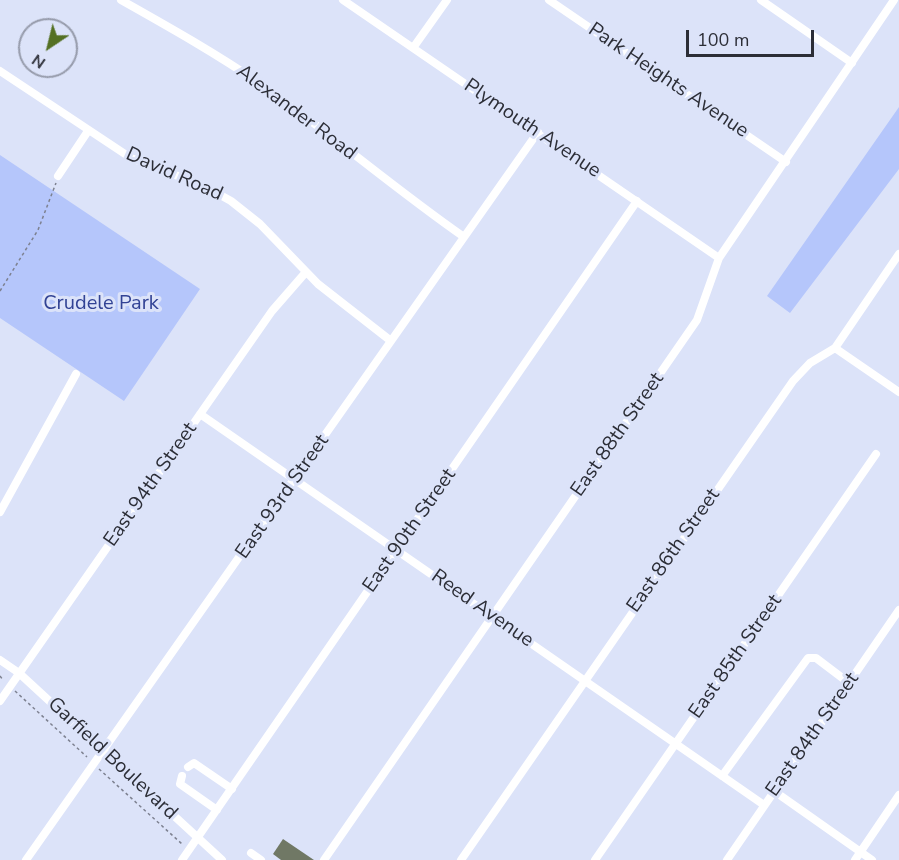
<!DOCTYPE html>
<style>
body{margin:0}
#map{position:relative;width:899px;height:860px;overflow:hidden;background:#dce3f9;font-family:"Nunito Sans",sans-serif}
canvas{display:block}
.north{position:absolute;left:18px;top:18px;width:60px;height:60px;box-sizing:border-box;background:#dce3f9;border:2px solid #969bab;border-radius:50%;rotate:215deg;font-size:16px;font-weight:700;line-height:24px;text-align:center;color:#2c2e37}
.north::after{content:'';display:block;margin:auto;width:21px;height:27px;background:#547024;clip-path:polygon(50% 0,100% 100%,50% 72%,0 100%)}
.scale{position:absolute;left:686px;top:30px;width:128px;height:27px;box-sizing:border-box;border:3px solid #2c2e37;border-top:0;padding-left:8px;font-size:18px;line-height:21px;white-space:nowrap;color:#2c2e37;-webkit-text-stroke:4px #dce3f9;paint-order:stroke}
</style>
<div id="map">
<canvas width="899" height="860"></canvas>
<div class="north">N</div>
<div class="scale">100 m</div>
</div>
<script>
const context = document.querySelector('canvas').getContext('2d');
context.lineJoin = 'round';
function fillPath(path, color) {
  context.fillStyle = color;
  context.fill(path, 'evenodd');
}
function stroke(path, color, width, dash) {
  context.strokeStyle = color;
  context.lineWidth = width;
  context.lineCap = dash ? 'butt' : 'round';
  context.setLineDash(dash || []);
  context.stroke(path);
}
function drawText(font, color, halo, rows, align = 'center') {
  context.font = font + ' "Nunito Sans",sans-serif';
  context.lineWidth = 6;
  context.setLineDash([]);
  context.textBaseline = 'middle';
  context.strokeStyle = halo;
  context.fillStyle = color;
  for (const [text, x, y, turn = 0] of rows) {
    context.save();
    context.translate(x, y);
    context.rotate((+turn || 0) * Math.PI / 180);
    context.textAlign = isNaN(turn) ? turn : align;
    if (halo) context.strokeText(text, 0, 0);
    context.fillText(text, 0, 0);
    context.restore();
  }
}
fillPath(new Path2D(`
 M899,107v62l-109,144 -23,-17z
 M0,155l200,134 -76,112 -124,-83z`), '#b5c6fb');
fillPath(new Path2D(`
 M283,839l31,21h-33l-8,-6z`), '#707865');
stroke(new Path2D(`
 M0,291l38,-61 18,-47
 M0,676l3,4
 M15,691l72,66
 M99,769l83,75`), '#7d8190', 1.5, [3, 3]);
stroke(new Path2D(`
 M121,0c48,27 96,54 141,85 69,49 133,104 202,152
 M343,0l376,258
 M549,0l237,162
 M761,0l91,63
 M413,48l34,-48
 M0,71l131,87 73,28 27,15 29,23 58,60 73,57
 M58,176l30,-45
 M835,348l64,44
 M200,414l564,391
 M0,512l76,-138
 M0,660l19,13 203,187
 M0,701l272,-390 34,-39
 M188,767l6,-4 38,26
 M182,776l-2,8 37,26
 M722,776l86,-118h8l33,25
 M774,791l98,69
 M251,853l10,7
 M26,860l512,-728
 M182,860l455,-659
 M324,860l373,-540 22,-62 175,-258
 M461,860l332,-479 17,-18 25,-15 64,-94
 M595,860l281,-406
 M727,860l172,-250
 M855,860l44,-65`), '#fff', 8);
drawText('20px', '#2c2e37', '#dce3f9', [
 ["Park Heights Avenue",668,81,34],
 ["Alexander Road",296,113,37],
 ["Plymouth Avenue",532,129,34],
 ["David Road",174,175,24],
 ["East 88th Street",618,435,-55],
 ["East 94th Street",151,485,-55],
 ["East 93rd Street",283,497,-55],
 ["East 90th Street",410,531,-55],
 ["East 86th Street",674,551,-55],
 ["Reed Avenue",482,609,35],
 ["East 85th Street",736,657,-55],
 ["East 84th Street",813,735,-55],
 ["Garfield Boulevard",112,759,43]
]);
drawText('20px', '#324395', '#dce3f9', [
 ["Crudele Park",101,304]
]);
</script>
